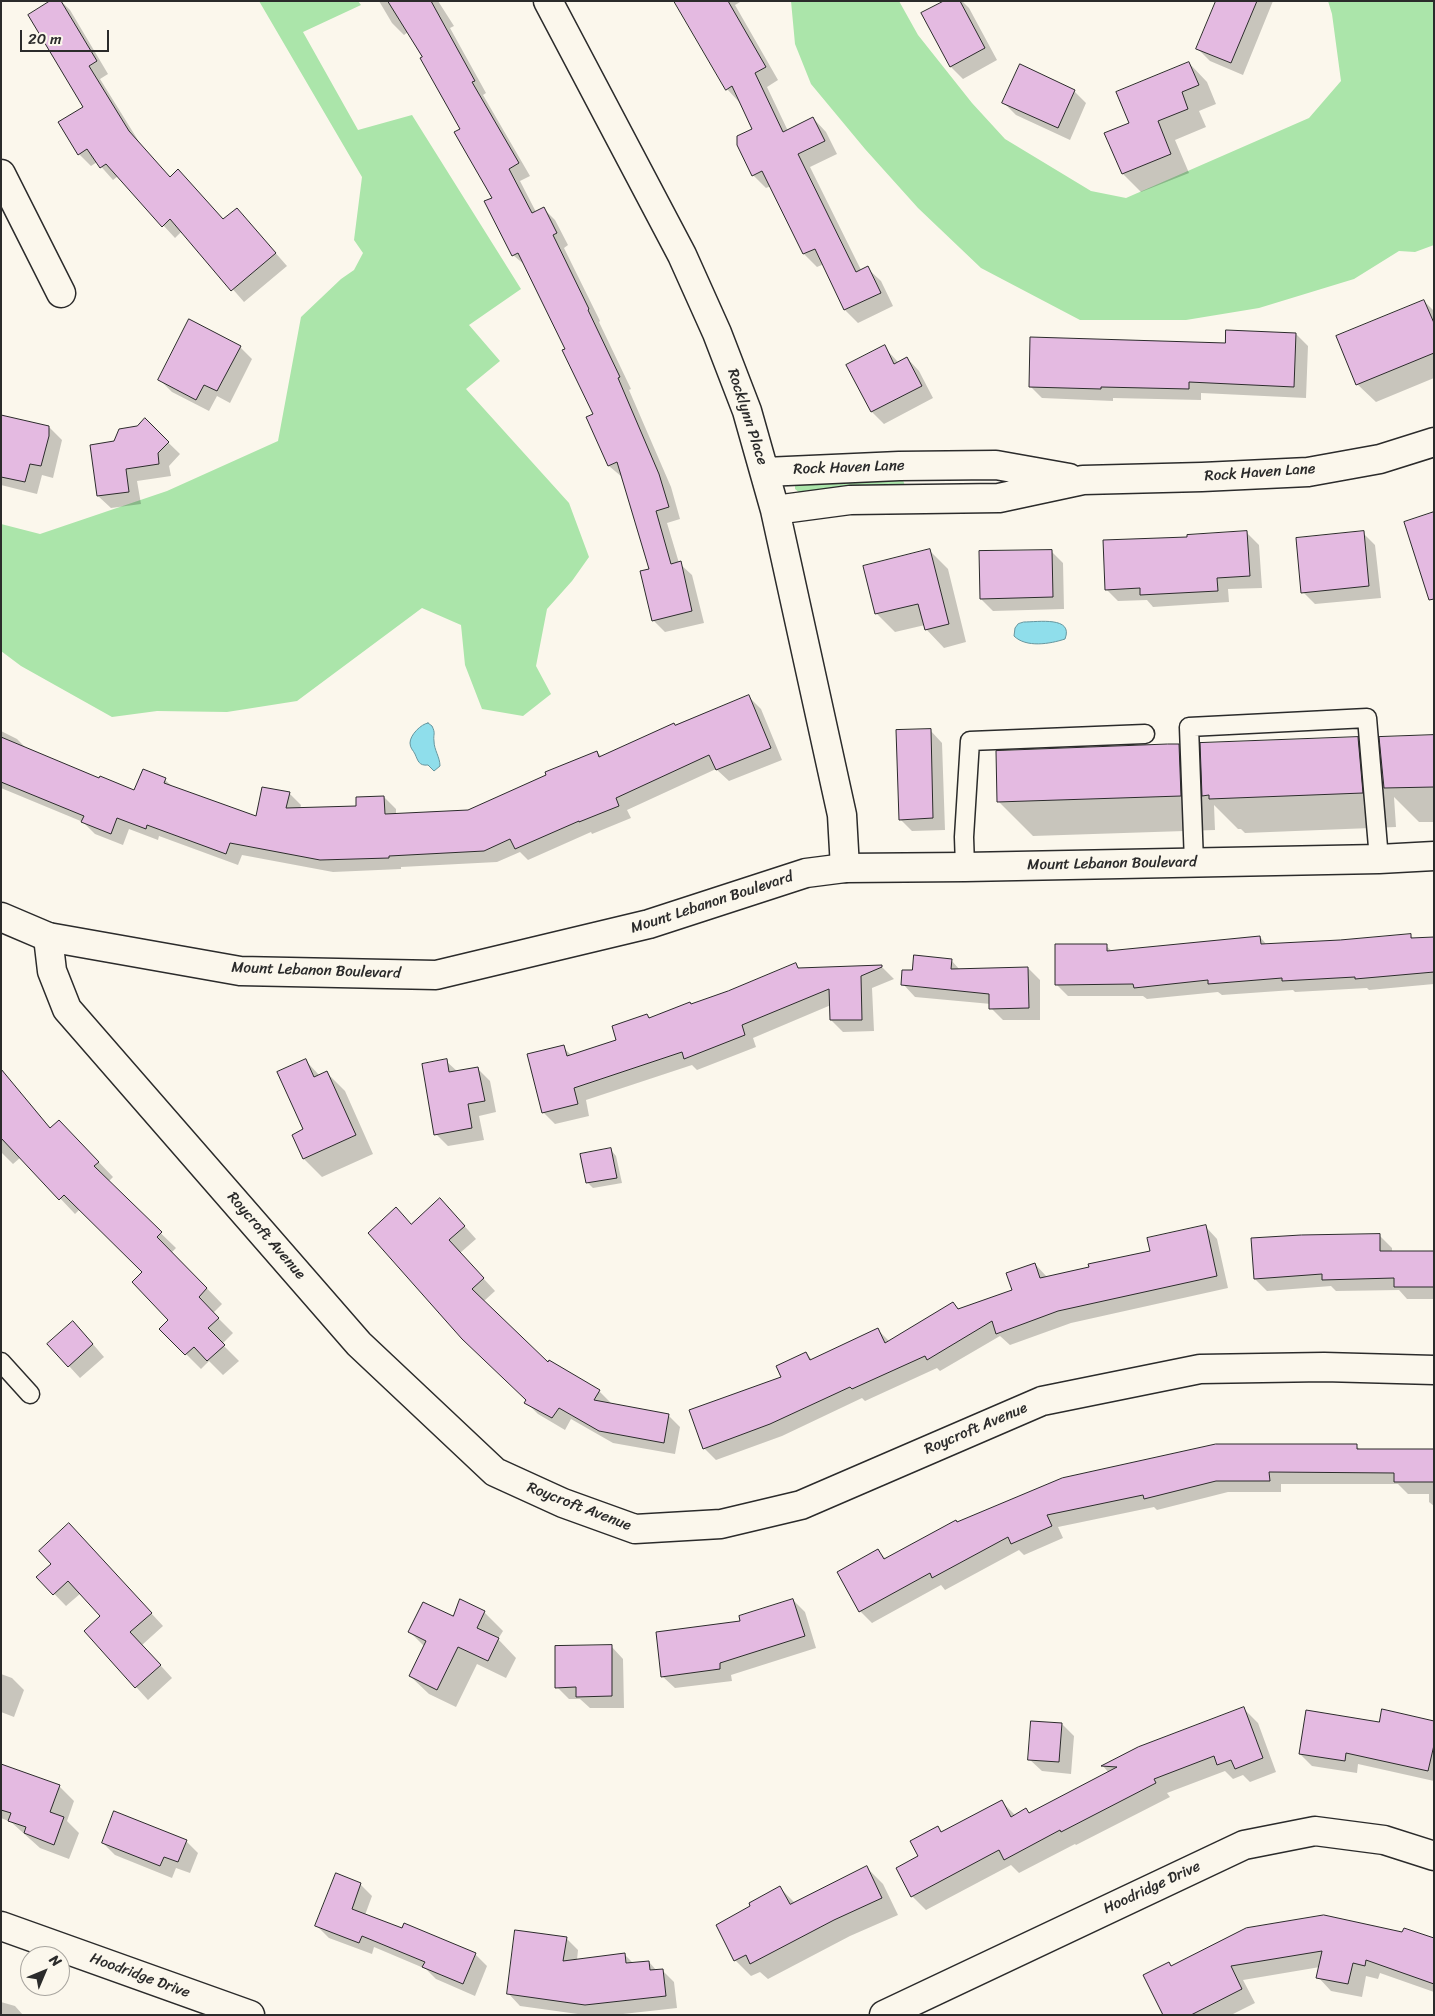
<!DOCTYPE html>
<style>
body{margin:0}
#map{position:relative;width:1435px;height:2016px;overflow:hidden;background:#fbf7ec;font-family:Sriracha,sans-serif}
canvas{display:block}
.frame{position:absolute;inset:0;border:2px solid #2b2b2b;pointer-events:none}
.north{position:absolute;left:20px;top:1946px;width:50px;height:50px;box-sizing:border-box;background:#fbf7ec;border:1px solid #a8a59f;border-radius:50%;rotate:45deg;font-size:14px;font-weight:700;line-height:20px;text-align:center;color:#2b2b2b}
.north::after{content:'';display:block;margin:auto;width:18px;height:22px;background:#2b2b2b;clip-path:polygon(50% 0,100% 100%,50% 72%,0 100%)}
.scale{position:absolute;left:20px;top:30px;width:89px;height:22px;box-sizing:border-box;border:2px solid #2b2b2b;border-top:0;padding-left:6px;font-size:15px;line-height:18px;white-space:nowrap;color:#2b2b2b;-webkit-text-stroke:4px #fbf7ec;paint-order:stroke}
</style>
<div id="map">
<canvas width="1435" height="2016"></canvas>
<div class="frame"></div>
<div class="north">N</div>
<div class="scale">20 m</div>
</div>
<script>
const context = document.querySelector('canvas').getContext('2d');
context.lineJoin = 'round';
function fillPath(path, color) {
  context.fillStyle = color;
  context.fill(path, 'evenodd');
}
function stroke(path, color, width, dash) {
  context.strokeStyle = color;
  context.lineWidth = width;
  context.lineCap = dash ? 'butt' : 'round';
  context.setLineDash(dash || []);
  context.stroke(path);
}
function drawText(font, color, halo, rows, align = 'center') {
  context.font = font + ' Sriracha,sans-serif';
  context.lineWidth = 4;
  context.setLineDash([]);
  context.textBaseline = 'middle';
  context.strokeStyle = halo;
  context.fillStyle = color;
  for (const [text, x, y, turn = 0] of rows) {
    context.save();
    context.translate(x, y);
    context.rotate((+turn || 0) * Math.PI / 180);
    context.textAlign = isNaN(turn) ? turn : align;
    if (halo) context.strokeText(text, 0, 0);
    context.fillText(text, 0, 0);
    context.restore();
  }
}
fillPath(new Path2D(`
 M259,1h99l3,4 -58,27 55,98 54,-15 109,174 -52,36 31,36 -34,28 103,114 20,54 -17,24 -25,28 -11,57 15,28 -28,22 -41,-7 -17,-44 -4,-40 -39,-17 -125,93 -70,11 -70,-1 -45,6 -91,-51 -20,-15v-127l39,10 127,-43 111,-50 23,-124 40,-38 13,-9 9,-17 -9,-13 8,-63z
 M791,1h108l19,34 54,68 33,36 86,52 35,7 183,-80 32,-37 -9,-67 -4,-13h106v244l-19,7 -16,-1 -45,28 -95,29 -73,12h-106l-99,-52 -63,-60 -53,-59 -54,-65 -16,-40z
 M898,476l5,4 2,6 -105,7 -5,-4v-5z`), '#abe5aa');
const water = new Path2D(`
 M1024,622c14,0 50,-6 41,17 -15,5 -39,9 -51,-3l1,-8 3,-4z
 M428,723l4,3c4,8 1,8 2,15 0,9 6,16 6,25l-6,5 -6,-6c-9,1 -10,-4 -13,-11 -2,-4 -5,-6 -5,-11 0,-8 11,-19 18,-20z`);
fillPath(water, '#8fdeeb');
stroke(water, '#67969e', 1);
fillPath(new Path2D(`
 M61,1l9,9 38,64 -8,5 41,66 29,33 8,-8 46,50 13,-11 50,57 -43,36 -62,-71 -7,7 -57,-62 -5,4 -16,-18 -6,4 -12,-12 -20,-31 25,-16z
 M379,1h59l16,25 -4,2 36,65 -3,2 47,81 -10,5 16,31 7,-4 12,12 13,25 -4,3 36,73 -1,1 32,67 -2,1 42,97 9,32 -13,4 12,40 13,12 12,48 -39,9 -12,-12 -2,-50 -29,-93 -13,-11 -14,-51 -28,-66 -41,-83 -13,-11 -19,-57 -32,-68 -38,-72 -16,-26 -4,3 -12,-12z
 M676,1h66l-7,4 43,75 -11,7 21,44 25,-13 13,14 11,22 -27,13 51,103 6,-2 14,13 12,25 -35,17 -13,-13 -21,-46 -7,3 -13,-13 -33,-68 -5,2 -13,-13 1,-46 -14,-26 -13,-14z
 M946,1h16l7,7 28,52 -34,19 -12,-12z
 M1217,1h56l-30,74 -33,-14 -12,-12z
 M1189,63l18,19 9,22 -17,7 7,16 -31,13 14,33 -48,19 -18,-18 8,-51z
 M1074,91l12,12 -16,37 -54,-25 -12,-12z
 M1424,301l10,10v67l-58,24 -19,-18z
 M1296,334l12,12 -2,52 -105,-5v7l-88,-2v3l-71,-3 -12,-12 197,-41z
 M240,347l12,12 -22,44 -13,-7 -8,15 -37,-19 -12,-12z
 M884,347l15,16 8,-5 12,13 14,27 -49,26 -12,-12 -24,-46z
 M2,416l48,12 12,12 -9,38 -11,-3 -5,19 -36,-9z
 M145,420l35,34 -11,12 2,10 -34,5 4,23 -30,4 -13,-12 -7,-50 24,-3 22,-16z
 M1247,533l12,12 3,43 -34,1 1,13 -76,5 -6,-7 -29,1 -12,-12 82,-50z
 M1363,533l12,12 6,53 -66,6 -12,-12z
 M930,551l18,18 18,73 -22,6 -18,-19 -1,-4 -30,7 -19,-19z
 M1051,551l12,12 1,46 -71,2 -12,-12z
 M749,697l12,12 21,51 -53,21 -13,-12 -89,41 4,8 -39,16 -1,-2 -63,28 -8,-8 -23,10 -96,5v2l-68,3 -91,-17 -4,10 -79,-29 -1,4 -29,-11 -6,16 -28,-11 -12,-12 -82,-34v-57l16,8 11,11 72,30 35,12 30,-12 8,7 84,31 32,-25 12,12 -1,4 57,-2 27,-10 12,12v6l72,-4 129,-59 5,5z
 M930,730l12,13 3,87 -33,1 -12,-12z
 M1434,737v85h-15l-25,-25 2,30 -151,6 -4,-4h-3l-24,-24 1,25 -182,6 -34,-34 179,-56 24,24 155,-32 26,26z
 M1410,935l4,4 20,-1v46l-65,6 -2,-2 -72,4 -2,-2 -71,5 -4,-3 -71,7 -4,-3h-75l-12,-12 50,-38 7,6 147,-15 7,8 73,-3z
 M951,960l9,10 68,-2 12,12v40h-37l-12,-12v-4l-76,-7 -12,-13 10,-13z
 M795,964l5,5 81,-3 13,13 -22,9 2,43 -31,1 -12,-12v-15l-78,33 3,9 -59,23 -5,-5 -106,35 3,16 -34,8 -12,-12 20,-65 9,9 46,-16 29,-25 3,3 42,-13 37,-13z
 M305,1060l15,16 7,-3 18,18 28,63 -51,23 -18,-18z
 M446,1061l12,11 20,-3 12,12 6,31 -17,4 5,24 -36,6 -12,-12z
 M1,1070l50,59 23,7 39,41 -5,5 68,66 -4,4 50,52 -9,9 20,20 -11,11 17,17 -16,14 -14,-14 -8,8 -40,-40 9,-9 -26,-48 -64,-63 -5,5 -54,-57 -8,7 -12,-12z
 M611,1150l5,6 6,27 -29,5 -6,-6z
 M452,1212l24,27 -16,14 35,38 -11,10 65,63 50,27 12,12 -1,1 58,11 12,12 -5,27 -62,-11 -42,-24 -6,11 -27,-16 -12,-12 1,-2 -115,-175z
 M1205,1226l12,13 11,49 -157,35 -61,22 -10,-9 -60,35 -3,-3 -72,33 -3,-3 -80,38 -66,24 -12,-12 79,-71 23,-24 6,7 66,-30 11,11 64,-38 6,6 55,-19 21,-26 12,13 105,-25z
 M1379,1235l13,13v4h42v47h-27l-8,-9 -63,1 -5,-5 -64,5 -12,-12z
 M85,1335l19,22 -24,21 -11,-12z
 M1356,1446l5,4 73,1v55l-5,-4v-8h-21l-10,-10h-117v8h-53l-71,18 -3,-3 -96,20 5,11 -39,17 -5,-5 -74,40 -4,-5 -69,38 -12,-12 18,-60 8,8 71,-36z
 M81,1537l82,89 -21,19 30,33 -24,22 -63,-69 17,-15 -21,-23 -15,13 -28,-29z
 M793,1600l12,12 11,36 -85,27 1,6 -57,7 -13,-12 80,-54z
 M461,1601l23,11 19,19 -5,8 18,19 -10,20 -29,-14 -21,43 -27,-13 -19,-18 15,-29 -15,-15 43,-15z
 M611,1646l12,13 1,49h-34l-10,-9h-11l-12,-12z
 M1,1674l11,4 12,12 -10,27 -13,-5z
 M1244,1709l14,14 18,49 -26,10 -7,-7 -10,4 -8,-8 -58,22 3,4 -94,48 -1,-1 -56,29 -8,-8 -85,45 -14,-14 8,-39 17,-29 6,5 58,-32 15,15 10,-6 4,4 79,-41 -6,-7z
 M1434,1722v59l-76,-17 -1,9 -45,-7 -12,-12 80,-30z
 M1062,1724l12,12 -3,38 -29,-3 -13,-12z
 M1,1765l58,21 15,15 -7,20 12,12 -10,26 -29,-11 -29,-26 -10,-4z
 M186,1841l12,12 -8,20 -14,-5 -4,10 -57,-23 -12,-12z
 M867,1868l16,16 15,31 -48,21 -82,43 -8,-7 -9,4 -16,-16 17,-53 28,-19 15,15z
 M360,1884l12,12 -7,19 110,39 12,12 -12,30 -39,-17 -10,-10 -52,-22 -2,7 -43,-16 -12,-12z
 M1246,1929l188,11v52l-54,-19 -2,6 -12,-3 -4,21 -31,-6 -13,-14 2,-10 -77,13 12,23 -24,12h-67l4,-52 4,4z
 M566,1938l12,12 -1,10 48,-5 9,9 15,-2 8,9 5,-1 12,12 3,26 -63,7h-29l-65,-9 -12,-13z
 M1,2002l14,4 8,9h-22z`), '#0003');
const building = new Path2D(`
 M50,1h11l36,60 -8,5 40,65 41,46 8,-8 45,50 14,-11 39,45 -45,38 -61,-72 -8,8 -56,-63 -6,4 -13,-19 -9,6 -20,-33 25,-15 -55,-92z
 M388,1h43l44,80 -3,1 47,81 -10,6 23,44 12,-6 13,26 -4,2 36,74 -1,1 32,67 -2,1 41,96 10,33 -13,4 15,53 10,-3 11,50 -40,10 -12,-50 9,-2 -32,-107 -9,4 -22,-49 7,-3 -31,-64 3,-1 -47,-96 -6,3 -28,-55 8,-3 -38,-66 6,-3 -40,-71 2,-1z
 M674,1h54l38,66 -11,6 28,59 30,-15 12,24 -27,13 58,118 12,-6 13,27 -37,17 -29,-61 -12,5 -41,-83 -10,5 -15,-31v-9l15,-7 -20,-43 -6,4z
 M944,1h16l25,47 -35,19 -29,-54z
 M1216,1h41l-26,62 -35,-14z
 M1189,62l10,23 -17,7 6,17 -30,12 13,33 -49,20 -18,-41 25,-10 -13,-31z
 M1020,64l55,26 -17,38 -56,-25z
 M1424,300l10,23v30l-78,32 -20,-49z
 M189,319l52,27 -24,45 -13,-6 -8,15 -38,-20z
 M1226,330l70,3 -2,54 -105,-5v7l-88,-2v2l-72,-2 1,-50 195,6z
 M885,345l9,19 13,-7 15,29 -51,26 -25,-47z
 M1,415l48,11v10l-8,30 -11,-2 -5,18 -24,-5z
 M145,418l24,24 -11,11 1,11 -33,5 3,23 -32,4 -7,-51 24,-4 5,-12 18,-3z
 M1434,512v87l-5,1 -25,-78z
 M1247,531l3,45 -33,2 1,13 -78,4v-7l-35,2 -2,-50 84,-3v-2z
 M1364,531l5,55 -68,7 -5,-55z
 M930,549l19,75 -24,6 -7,-26 -43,10 -12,-48z
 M1052,550l1,47 -73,2 -1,-48z
 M749,695l22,53 -55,22 -7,-15 -93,43 3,8 -40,16v-1l-64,28 -5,-10 -26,12 -95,5v2l-69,2 -90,-17 -4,11 -79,-29 -1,4 -29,-11 -6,16 -30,-12 3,-6 -83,-34v-45l98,41 1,-2 34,14 9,-21 23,9 -2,5 92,33 6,-29 28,5 -4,16 70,-2v-9l28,-1 1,18 83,-4 78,-35 -1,-3 52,-21 2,6 75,-34 1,2z
 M931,729l2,89 -34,2 -3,-90z
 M1434,735v52l-50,1 -5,-51z
 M1358,737l5,56 -154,6v-4l-7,1 -2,-53z
 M1168,744h11l2,52 -184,6 -1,-51z
 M1411,934v4l23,-1v35l-79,7v-2l-73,4v-3l-74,6v-4l-74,8 -1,-4 -78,1v-41h52v7l153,-15 1,8 79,-4z
 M914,955l38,4 -1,10 77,-2 1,41 -40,1v-15l-88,-9 1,-15h10z
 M796,963l2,5 84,-3v2l-21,9 1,44h-32l-1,-31 -87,36 3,10 -61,24 -2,-7 -108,36 4,16 -36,9 -15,-59 37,-9 3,11 49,-16 -4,-14 35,-12 2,4 41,-16 1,2 37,-13z
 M306,1059l8,18 13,-6 29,64 -53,24 -11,-24 11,-6 -26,-57z
 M447,1059l2,13 29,-5 7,34 -17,3 4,24 -38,7 -12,-71z
 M1,1069l49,59 9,-8 40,42 -5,4 68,66 -5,5 50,51 -8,9 20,21 -11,10 17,17 -18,16 -13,-14 -9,8 -26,-26 9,-9 -36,-38 10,-10 -78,-77 -5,5 -58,-62z
 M611,1148l6,30 -31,5 -6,-29z
 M440,1198l25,28 -16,14 35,38 -12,11 76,73 1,-2 51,30 -6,10 75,14 -5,29 -65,-12 -40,-23 -7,10 -28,-15 2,-3 -64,-61 -94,-106 28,-26 15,17z
 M1206,1225l11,51 -159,35 -62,23 -4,-13 -65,39 -2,-4 -73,33 -2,-2 -80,37 -67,25 -14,-39 92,-33 -5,-11 30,-14 4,8 68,-32 7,15 68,-41 5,7 54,-19 -6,-17 29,-10 5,15 49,-11 -1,-3 62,-13 -3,-13z
 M1380,1234v17h54v36h-40v-9l-72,2v-6l-68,5 -3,-41 50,-3z
 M73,1321l20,23 -25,23 -21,-23z
 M1216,1444h141v5h77v33h-40v-9l-125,-1 1,9h-54l-72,18 -1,-4 -96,20 5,11 -41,18 -3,-7 -76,41 -2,-5 -71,39 -22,-40 41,-23 6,10 72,-39 1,2 105,-44z
 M69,1523l83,90 -22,19 31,33 -26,23 -51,-57 16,-15 -32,-35 -15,14 -17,-18 15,-13 -12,-13z
 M460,1599l25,12 -8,17 22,10 -11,23 -30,-14 -21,43 -28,-14 17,-35 -18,-9 15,-30 30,14z
 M793,1599l12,37 -85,27v6l-59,8 -5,-45 84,-11 -1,-5z
 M612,1645v51l-36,1v-10l-21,1v-42z
 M1244,1707l19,51 -28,11 -4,-9 -14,5 -3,-9 -60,23 2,4 -95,49 -1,-2 -56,30 -5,-10 -88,47 -15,-29 22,-12 -8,-15 28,-15 3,6 61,-32 9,17 15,-9 3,5 88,-46 -16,-1 37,-19z
 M1382,1709l52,12v24l-6,26 -82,-18 -1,8 -46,-7 7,-44 73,12z
 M1031,1721l31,2 -3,39 -31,-2z
 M1,1764l59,21 -10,27 14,5 -10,28 -30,-12 2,-6 -18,-6 3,-8 -10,-3z
 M114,1811l73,29 -9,22 -14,-5 -4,9 -58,-23z
 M867,1866l15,32 -48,22 -84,44 -4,-9 -12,6 -18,-36 34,-19 -1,-3 31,-17 10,18z
 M336,1873l25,10 -9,26 50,19 2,-5 72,30 -13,31 -41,-17 3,-5 -63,-26 -3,7 -44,-17z
 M1324,1915l78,17 2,-4 30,10v46l-68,-24 -1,6 -12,-3 -5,21 -32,-6 6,-27 -91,15 11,23 -51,26h-28l-20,-40 26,-13 2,4 75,-38z
 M515,1930l52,7 -4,24 62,-8 1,10 23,-2 1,9 13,-1 3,27 -81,9 -78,-11z`);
fillPath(building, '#e4bae1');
stroke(building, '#2b2b2b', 1);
const service = new Path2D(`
 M1194,863l-5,-136 178,-9 12,141
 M965,867l-1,-30 6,-96 175,-7
 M1,1362l29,32`);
const minor = new Path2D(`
 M548,1l134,254 35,78 30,78 28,99 67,305 3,53
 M1,174l60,119
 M765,472l134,-6 97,-1 73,13
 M775,510l75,-10 149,-2 84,-18 119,-3 106,-5 72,-13 54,-17
 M48,937l4,34 15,38 292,335 136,128 68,31 72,26 86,-5 80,-19 241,-104 158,-32 124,-2 110,3
 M1,1926l249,89
 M884,2015l360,-170 71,-14 69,9 50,16`);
const tertiary = new Path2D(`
 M1,917l47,20 192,34 196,4 213,-51 157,-51 39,-5 120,-1 414,-8 55,-3`);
stroke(service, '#2b2b2b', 21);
stroke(minor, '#2b2b2b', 31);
stroke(tertiary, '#2b2b2b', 31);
stroke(service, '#fbf7ec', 18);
stroke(minor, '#fbf7ec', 28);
stroke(tertiary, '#fbf7ec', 28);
drawText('15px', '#2b2b2b', '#fbf7ec', [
 ["Rocklynn Place",747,417,72],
 ["Rock Haven Lane",849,468,-2],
 ["Rock Haven Lane",1260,473,-4],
 ["Mount Lebanon Boulevard",1112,864,-1],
 ["Mount Lebanon Boulevard",712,903,-18],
 ["Mount Lebanon Boulevard",316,971,2],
 ["Roycroft Avenue",266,1236,49],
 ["Roycroft Avenue",976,1429,-23],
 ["Roycroft Avenue",579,1507,21],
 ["Hoodridge Drive",1152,1888,-25],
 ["Hoodridge Drive",140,1976,20]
]);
</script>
